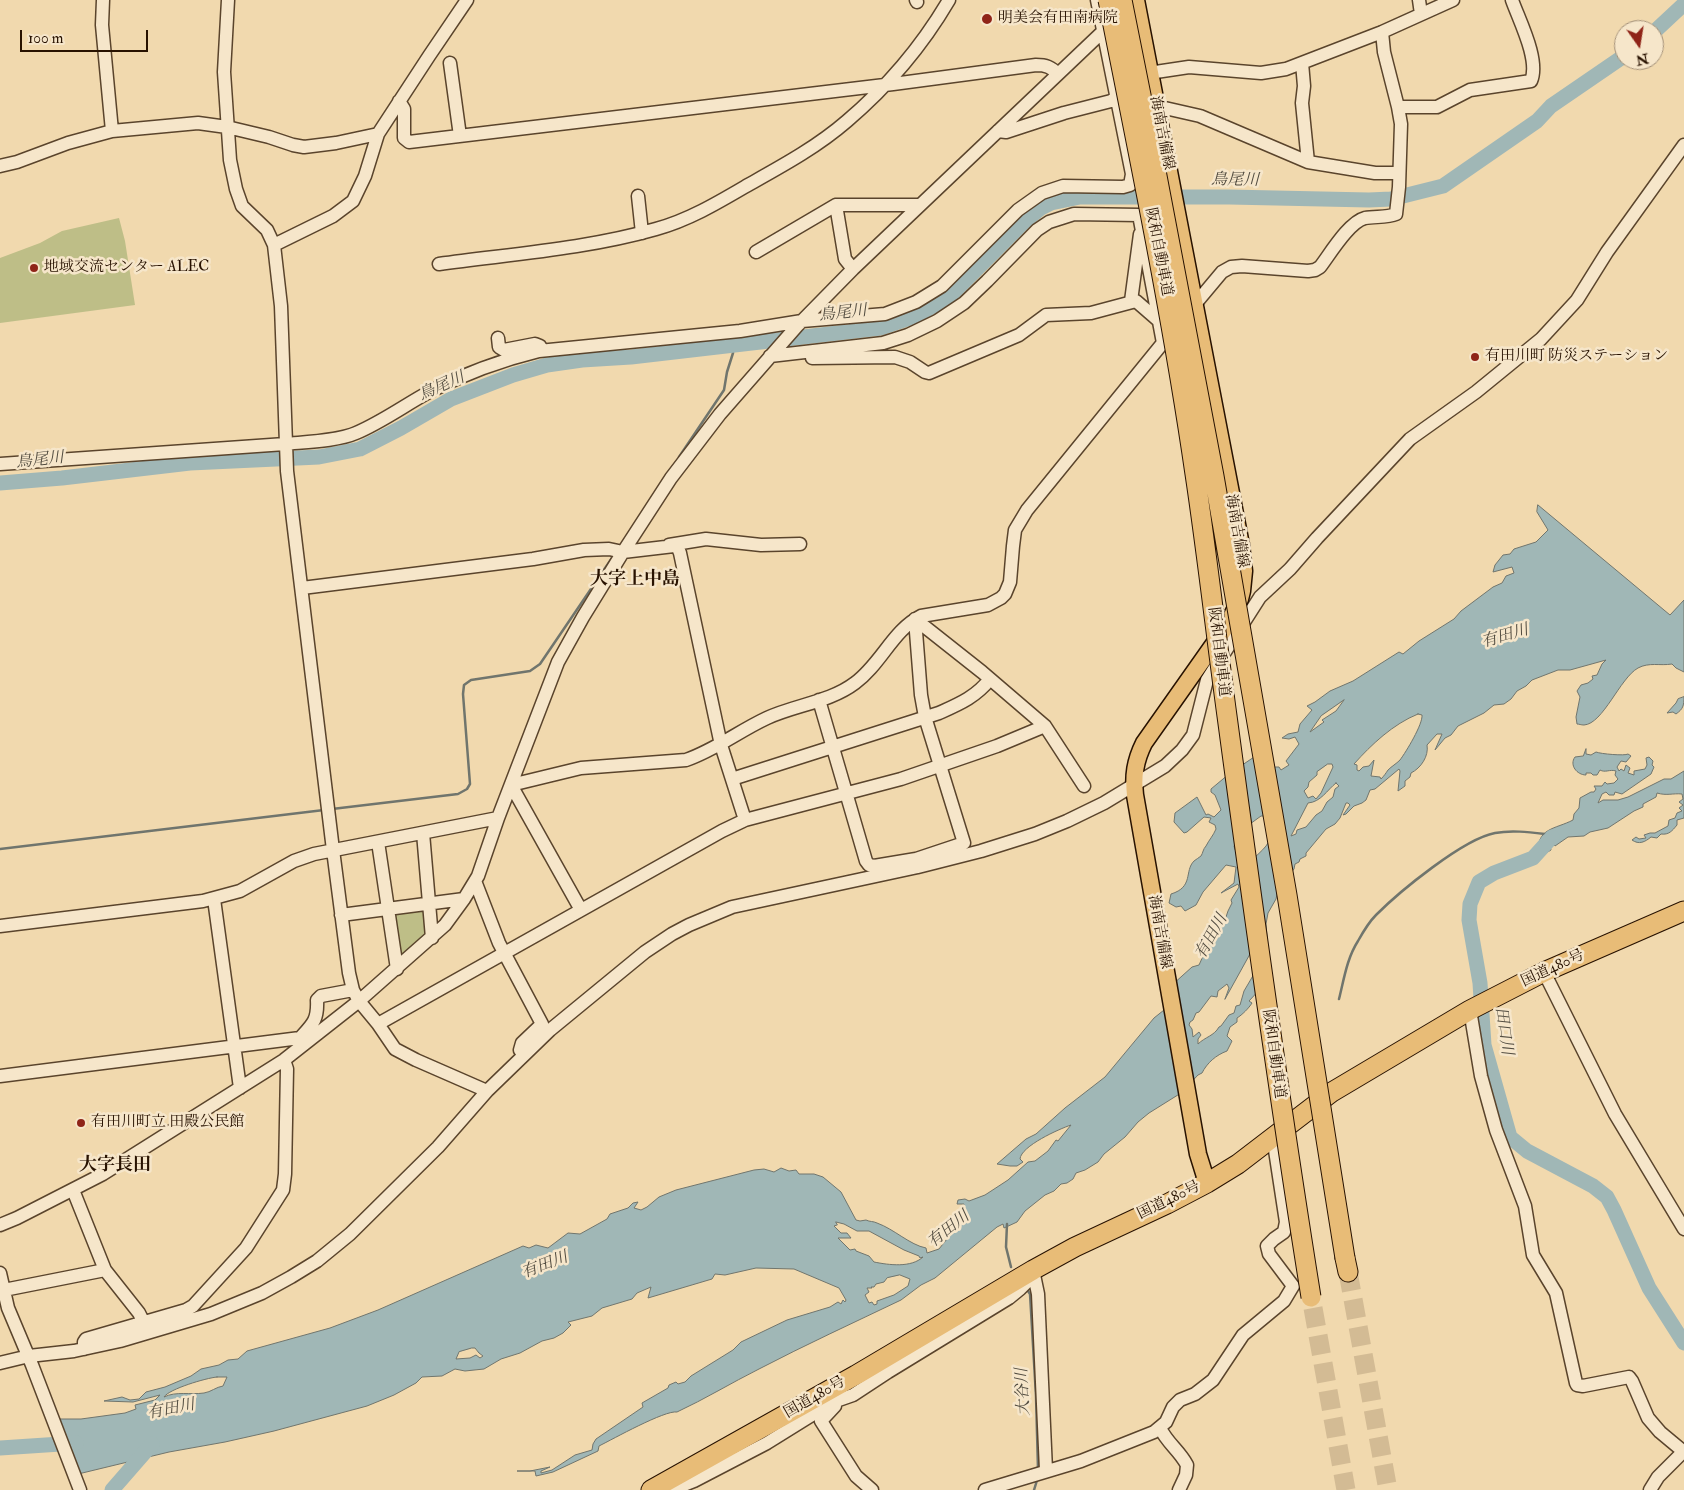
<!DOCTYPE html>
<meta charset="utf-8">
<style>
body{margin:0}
#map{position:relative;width:1684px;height:1490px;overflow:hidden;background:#f1d9ae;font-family:"IM FELL Double Pica",serif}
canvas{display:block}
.north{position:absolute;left:1614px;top:20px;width:50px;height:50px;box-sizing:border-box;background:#f6e6ca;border:1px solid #a49179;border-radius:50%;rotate:167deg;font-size:14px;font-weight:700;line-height:20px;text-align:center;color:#281200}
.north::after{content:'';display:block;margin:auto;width:18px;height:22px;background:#8f2418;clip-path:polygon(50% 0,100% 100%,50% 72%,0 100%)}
.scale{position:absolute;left:20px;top:30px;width:128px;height:22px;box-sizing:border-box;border:2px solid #281200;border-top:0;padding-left:6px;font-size:15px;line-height:18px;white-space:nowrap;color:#281200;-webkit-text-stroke:4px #f6e6ca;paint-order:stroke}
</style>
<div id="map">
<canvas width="1684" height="1490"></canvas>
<div class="north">N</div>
<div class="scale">100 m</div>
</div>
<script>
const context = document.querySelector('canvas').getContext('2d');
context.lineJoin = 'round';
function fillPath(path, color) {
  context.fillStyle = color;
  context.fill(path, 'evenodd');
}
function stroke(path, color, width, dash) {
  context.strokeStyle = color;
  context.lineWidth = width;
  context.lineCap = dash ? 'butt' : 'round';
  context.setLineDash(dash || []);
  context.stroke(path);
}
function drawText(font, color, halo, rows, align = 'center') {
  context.font = font + ' "IM FELL Double Pica","Noto Serif JP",serif';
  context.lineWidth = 5;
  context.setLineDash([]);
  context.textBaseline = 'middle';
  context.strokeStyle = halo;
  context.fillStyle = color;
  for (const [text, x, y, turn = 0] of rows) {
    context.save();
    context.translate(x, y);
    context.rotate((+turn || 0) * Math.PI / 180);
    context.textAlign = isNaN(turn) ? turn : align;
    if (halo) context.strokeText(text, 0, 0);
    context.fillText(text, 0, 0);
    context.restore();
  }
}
fillPath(new Path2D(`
 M119,218l6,23 10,64 -135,18v-65l40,-15 22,-12z
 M427,906l2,30 -31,27 -8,-52z`), '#bebe87');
const water = new Path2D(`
 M1538,505l132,110 14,-15v72l-8,-4 -4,-4c-12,2 -23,-2 -34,4 -18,10 -35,56 -54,57 -3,0 -5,-1 -7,-1l-1,-7 4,-20 -3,-6 4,-6 7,-2 5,-4 -1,-3 5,-1 5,-11 4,-4 -36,10h-12l-26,10 -6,6 -9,5 -6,8 -7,5 -10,1 -10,8 -26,13 -7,9 -6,3 -10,12 7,-16h-5l-10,11c2,11 -6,23 -16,28l-1,4 -5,4v5l-7,5 2,-20 -1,-2 -24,20 -5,1 -4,10 -4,3 -8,3 -8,8 -3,1 7,-10 -2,-2h-2l-6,15 -5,6 -9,5 -20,24v3l-6,3 -1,3 -4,2 -1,5 -16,20 -2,10 -8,14 -2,11 1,13 -2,30 -3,20 -13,14 3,2c-3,5 -10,12 -15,15v4l-7,5 -3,9 5,5 -5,10c-11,4 -20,12 -25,22l-4,2 -17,18 -32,20 -11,9 -13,15 -21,17 -6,8 -13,8 -9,3 -3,6 -6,4 -6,1 -7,7 -9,4 -20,16 -8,11 -13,6 -1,-4 -6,3 -62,51 -14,7 -20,15c-48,23 -96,45 -142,69 -28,14 -54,30 -82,43 -12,-2 -64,27 -78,34l-1,5 -45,21 -17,4 -1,-5h-18h13l20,-4 -9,4v2l11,-3 23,-15 17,-5 1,-6 3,-5 47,-32 -1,-4 26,-15 1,-3 7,-3 2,2 7,-2 6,-6 42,-26 8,-8 46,-22 43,-13 8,-5 3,2 2,-4 2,2 1,-2 -7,-12 -45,-19 -38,-1 -31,7 -10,-1 -3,5 -64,19 3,-11 -14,6 -5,6 -30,9 -10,8 -24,6 3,3 -8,8 -9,5 -12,3 -22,12 -19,6 -17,10 -19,2 -10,-2 -13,7 -20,1 -6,6 -22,12 -27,11 -93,25 -49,11 -56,10 -95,23 -15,-56h22l44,-6 11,-4 -1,-4 20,-5 5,-5 -27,7 -29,-1 18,-4 8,3 9,-1 7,-7 19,-5 26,-11 10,-7 18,-4 9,-5 10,-1 9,-8 83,-23 48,-18 145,-64 6,2 7,-3 12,3 20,-15 12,1 27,-15 3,-5 18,-6 5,-5 5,-1 -4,6 7,2 6,-3 12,-10 17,-7 78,-20 10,-1 10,3 7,-4 8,3 7,-1 3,4h15l9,3 18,15 15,28 4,1 6,-1c4,2 7,1 11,3 17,6 33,22 49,25l1,5 12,-4 8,-10 -3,-13 8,-10 11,-7 1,-5h-7l1,-4 7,-1 4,2 16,-6 23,-15 20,-18 7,-1 13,-10 8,-11 2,1 13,-16c-12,4 -50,21 -51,34l3,3 -6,4h-7l-13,-2 29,-25 10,-5 29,-26 40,-31 49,-59 10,-8 4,-6 4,-19 20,-18 7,-2 10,-22 8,-10 3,-10h4l4,-12 4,-8 -1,-3 8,-13 -1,-3 -17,9 13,-10 2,-16 -10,-2 -23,27 -7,13 -11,6 -4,-5 -5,1 -7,-4 2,-9c23,-7 13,-23 23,-33 2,-2 5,-3 7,-5 2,-3 2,-7 5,-10 3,-6 7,-10 10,-17l-1,-4 -6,-3 2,-4 -7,-1 -17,15 -3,1 -10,-11 1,-9 22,-16 9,18 2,-1 6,3 7,-7 -6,-15 -4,-3v-3l18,-15 28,-19 15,12h7l2,3 8,-5 -3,-4 13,-17 -4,-7 -6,2 -7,-1 6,-4 10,-2 2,-8 12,-14 -5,-4 8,-4 15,-11 23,-10 46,-29 4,2 16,-13 35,-22 7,-8 32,-24 9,-4 4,-7 8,-3 -2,-6 -19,5 2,-7 8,-10 7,-1 4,-5 22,-7 12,-12 -11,-18zM1344,700l-8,11 -14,9 2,2 -14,10 11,-16zM1418,714l4,1c1,9 -16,37 -22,45 -4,4 -8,6 -12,10 -2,3 -4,6 -7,9l-1,-2 -9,-1 3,-16 -5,6 -6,1 -4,4 -2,-1v-5l-3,-1c17,-19 39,-40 64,-50zM1328,764h4l1,3 -12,26 -5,6 -3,-3 -5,2 -4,-7 4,-4 1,-5 8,-7v-3zM1336,783l3,3 -4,3 -2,8 -6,5 -5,9 -6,4 -10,12 -9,3 -1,4 -5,2 17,-33c13,-1 19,-13 28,-20zM1280,801c2,10 -7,36 -14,45 -4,5 -10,10 -14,14 -9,-2 -16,-4 -18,-14l16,-22 11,-8h5zM1253,949l1,25 -10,17 -4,14 -4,1 -2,7 -5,2 -8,11 -2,1c-5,9 -14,10 -21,17v-5l3,-4 -2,-3 -6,5 -1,-8 -3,-4 1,-3 3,-2 3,-7 3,-1 12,-16 6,1 1,-6 9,-7 2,4 -4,11zM836,1222l8,2 13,7h12l35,19 15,6 1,2 3,-1c-12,11 -34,8 -49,5l-5,-6 -13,-5 -1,-2 -5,1 -12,-12h13l-4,-5h-6l-7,-7 3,-1zM900,1275l10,4 -2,7 -14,9 -17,6v3l-3,1 -2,-3 -3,1 -4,-8 4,-3 -2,-4h5l-1,-1h3l2,-3 8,-2 3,-4zM472,1348h3l4,5 4,3 -3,2 -4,-3 -6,3 -14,1 3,-7zM217,1377h10l-4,9c-7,1 -12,6 -19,7 -14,2 -28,-2 -40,4 5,-8 42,-19 53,-20z
 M1684,697c0,9 -1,12 -8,17l-3,-2 -6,1 9,-10 2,-4z
 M1586,749v5l5,1 5,-3c5,2 29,4 32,2l3,2 -5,6 -5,-1 -4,6 2,4 2,-2 3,2 2,-6 4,3 -2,5 6,2v-4l11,-2 2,-4 -1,-7 3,-1 4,4 -1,4 2,2 -3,7 -29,20 -7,-2 -1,3h-5l-3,-3 -4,2 -4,9 5,-3h15l10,-3 36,-18h7l13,-8v47l-7,2v5c-5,6 -8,10 -16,9l-4,4 -6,-1c-6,5 -12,8 -19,3l4,-3 3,2 7,-1 -2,-3 6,-2h5l13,-7 1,-6 6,-2 2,-5 5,-2 -3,-3 4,-3 -4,-3 4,-3 -1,-5c-9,-1 -15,2 -25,-1l-1,4 -13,7v3l-9,4 -26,17 -18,4 -6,4 -16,1 -13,9 -2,-3 -3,2 1,5 -10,6 -2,-2c-4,-26 17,-25 34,-34l1,-6 5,-6 1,-10 11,-6h3l2,-3 -2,-3h8l3,-4 2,2 7,-1 4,-4 -3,-4 1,-4c-6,-2 -11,2 -16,-1l-3,5h-4l-2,-2h-5v2c-9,0 -17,-10 -11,-18l8,-1z`);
fillPath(water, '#a0b7b6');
stroke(water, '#70756d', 1);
stroke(new Path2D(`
 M679,457l45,-67 3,-18 6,-19v-9
 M332,809l126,-15 9,-5 3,-5 -7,-90 1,-9 7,-5 59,-9 10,-7 74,-109
 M0,849l324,-39
 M1339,999c5,-20 8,-41 19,-58 5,-9 11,-19 18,-26 23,-23 87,-76 119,-82 16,-3 33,-1 50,1
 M1007,1224l-1,23 5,20
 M1028,1291l2,3 6,102 2,73
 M1034,1490l4,-13`), '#70756d', 2.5);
stroke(new Path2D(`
 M1654,32l30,-28
 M0,483l62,-5 128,-15 129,-6 41,-8 41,-21 50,-29 62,-24 34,-10 35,-5 49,-3 250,-29 35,-12 33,-19 75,-75 17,-14 10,-5 29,-6h149l140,3 22,-1 52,-13 94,-65 14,-15 73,-50
 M1552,837l-19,21 -39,15 -15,9 -9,22 -1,16 11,63 4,62 26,92 17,14 66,35 14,11 7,13 35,78 35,55
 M0,1448l76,-5
 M112,1490l40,-46`), '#a0b7b6', 15);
stroke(new Path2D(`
 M1348,1272l40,218
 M1313,1308l33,182`), '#d3bb94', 19, [19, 9]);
const minor = new Path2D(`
 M103,0l-1,25 10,106
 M228,0l-4,72 6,88 6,29 6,17 25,24 7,15 7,61 6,165 46,379 16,123 4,17 6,11 19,23 17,25 21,11 71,31
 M916,0l1,2
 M1419,0l2,14
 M450,63l10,73
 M1302,63l2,23 -2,17 6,59
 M1149,73l40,-6 72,6 25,-4 96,-37 71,-32
 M399,101l5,8v29l5,4 484,-58 143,-19c10,0 15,2 22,9
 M1156,106l44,10 108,46 67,11h24
 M1398,107h39l33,-17 61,-9c9,-21 -12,-61 -19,-81
 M998,131l8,1 58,-19 47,-12 12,-8
 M0,166l17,-4 51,-19 44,-12 86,-8 29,4 42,10 24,8 11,2 32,-4 42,-9
 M638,196l4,37
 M836,205l9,54 8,10
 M274,245l59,-29 20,-15 12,-25 13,-42 51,-78 38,-56
 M756,252l80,-47h84
 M439,264c72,-10 147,-15 217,-35 33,-9 63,-27 92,-44 34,-19 69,-38 99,-64 40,-34 75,-75 102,-121
 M1131,301l9,-67
 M1191,309l31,-37 9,-5 11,-1 66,5 7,-1 5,-3c10,-13 29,-45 45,-49 10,-2 22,0 31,-4l3,-27 2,-63 -3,-17 -14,-55 -2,-20
 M498,338l1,9 5,3 31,-6 5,2
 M770,356l113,-13 25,-8 29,-14 27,-18 23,-22 50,-51 12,-8 25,-8 65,1 24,128
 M812,358l83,-1 15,5 15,10 4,1 90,-38 27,-20 45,-2 45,-12 23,20
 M0,464l285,-20c20,-2 53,-3 71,-11 26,-11 49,-28 73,-41 35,-18 73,-32 110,-41l201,-20 62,-10 83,-7 31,-12 26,-16 76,-76 24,-17 21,-7 60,1 7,-2 2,-11 -35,-174
 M669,545l37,-6 55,6 39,-1
 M302,588l231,-29 51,-9 25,-1 14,3 51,-6 4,2 2,5 41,192 24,75
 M915,619l6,76 4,22 39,126 -48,16 2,8
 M915,619l67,53 63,54 39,60
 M819,700l47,161 3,4 5,1 42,-7
 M732,779l207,-66c20,-9 37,-16 51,-34
 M511,785l70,-17 105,-8c29,-10 53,-29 81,-42 28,-13 63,-16 88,-35 26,-19 38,-53 66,-67l67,-11 13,-7 4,-4 5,-12 3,-36 2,-16 12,-20 148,-182
 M511,785l70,125
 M423,833l9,105
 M378,842l19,127
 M475,881l24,62 43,81 -20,19 -2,7 4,5
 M214,899l26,189
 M341,915l123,-16
 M0,926l203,-25 37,-10 54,-30 20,-7 184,-36
 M1544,972l71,142 69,115
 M1470,1010l11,66 15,54 29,76 8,49 23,38 20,90 1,2 6,1 46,-9 3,4 16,37 12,14 24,20
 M378,1024l344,-193 23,-11 156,-41 96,-33 48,-20
 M306,1042l-6,-4c13,-14 18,-18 17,-38l4,-4 32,-6
 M0,1076l300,-38
 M73,1190l32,80 34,43 5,10
 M0,1225l17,-7 86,-44 181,-114 75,-59 86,-76 19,-26 14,-23 20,-58 60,-156 25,-45 40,-65 48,-74 49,-64 77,-88 56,-57 263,-250
 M1033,1270l5,24 8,176
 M0,1273l8,35 24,57 48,125
 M9,1289l96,-19
 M84,1349v-7l2,-3 100,-29 7,-4 53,-58 37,-58 2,-16 2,-105 -3,-9
 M0,1363l29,-7 45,-5 46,-10 91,-27 51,-21 29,-16 26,-16 33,-27 88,-87 49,-56 63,-61 95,-78 27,-18 17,-9 43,-18 186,-40 63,-16 54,-17 32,-13 37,-18 61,-37 17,-16 11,-15 14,-55 53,-83 30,-28 27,-31 93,-99 66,-47 65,-53 36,-39 30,-48 77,-107
 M835,1406l-14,15 35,55 16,14
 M1160,1428c8,16 19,22 27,37l-1,10 -7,15
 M671,1490l23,-9 73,-38 66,-41 20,-7 35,-23 121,-74 11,-9 14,-14
 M985,1490l96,-29 73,-29 12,-10 7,-15 7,-7 15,-6 18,-14 30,-45 41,-34 9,-15 -24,-32 -2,-8 7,-7 10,-7 2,-10 -13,-85
 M1650,1490l8,-13 26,-26`);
const major = new Path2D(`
 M1136,0l105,545 3,26 -2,20 -2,8 -12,25 -84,119c-9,18 -11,33 -9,52l63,359 9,29`);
const highway = new Path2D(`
 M1345,1258l3,14
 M651,1490l205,-115 177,-105 42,-23 92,-43 40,-21 31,-19 94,-72 138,-82 74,-38 140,-61`);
stroke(minor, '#5a442c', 15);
stroke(major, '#281200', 19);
stroke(highway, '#281200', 21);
stroke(minor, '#f6e6ca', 12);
stroke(major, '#e8bc77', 16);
stroke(highway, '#e8bc77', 19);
const highwayBridge = new Path2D(`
 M1108,0c31,157 64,315 87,474 12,80 21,161 32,242 26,194 53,388 84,581
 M1122,0l32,160 60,316 73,419 58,363`);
stroke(highwayBridge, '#281200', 21, []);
stroke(highwayBridge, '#e8bc77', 19);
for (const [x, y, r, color] of [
 [987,19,6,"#8f2418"],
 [34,268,5,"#8f2418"],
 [1475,357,5,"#8f2418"],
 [81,1123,5,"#8f2418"]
]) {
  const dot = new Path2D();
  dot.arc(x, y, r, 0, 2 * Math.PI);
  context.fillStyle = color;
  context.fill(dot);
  stroke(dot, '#f6e6ca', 2);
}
drawText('15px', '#281200', '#f6e6ca', [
 ["明美会有田南病院",998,19],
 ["地域交流センター ALEC",44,268],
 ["有田川町 防災ステーション",1485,357],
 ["有田川町立 田殿公民館",91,1123]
], 'left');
drawText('15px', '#281200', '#f6e6ca', [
 ["海南吉備線",1161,133,79],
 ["阪和自動車道",1158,252,79],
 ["海南吉備線",1236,531,80],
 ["阪和自動車道",1218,652,83],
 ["海南吉備線",1159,932,80],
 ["国道480号",1553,969,-25],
 ["阪和自動車道",1273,1054,82],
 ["国道480号",1169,1201,-26],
 ["国道480号",815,1398,-30]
]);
drawText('italic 16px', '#524c40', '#f6e6ca', [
 ["鳥尾川",1235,181,1],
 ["鳥尾川",843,314,-6],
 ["鳥尾川",442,387,-24],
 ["鳥尾川",40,461,-6],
 ["有田川",1505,637,-16],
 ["有田川",1212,937,-61],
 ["田口川",1503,1031,82],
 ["有田川",949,1230,-39],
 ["有田川",545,1266,-21],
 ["大谷川",1024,1392,-93],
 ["有田川",171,1410,-11]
]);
drawText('bold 18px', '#281200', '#f6e6ca', [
 ["大字上中島",635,580],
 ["大字長田",115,1166]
]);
</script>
